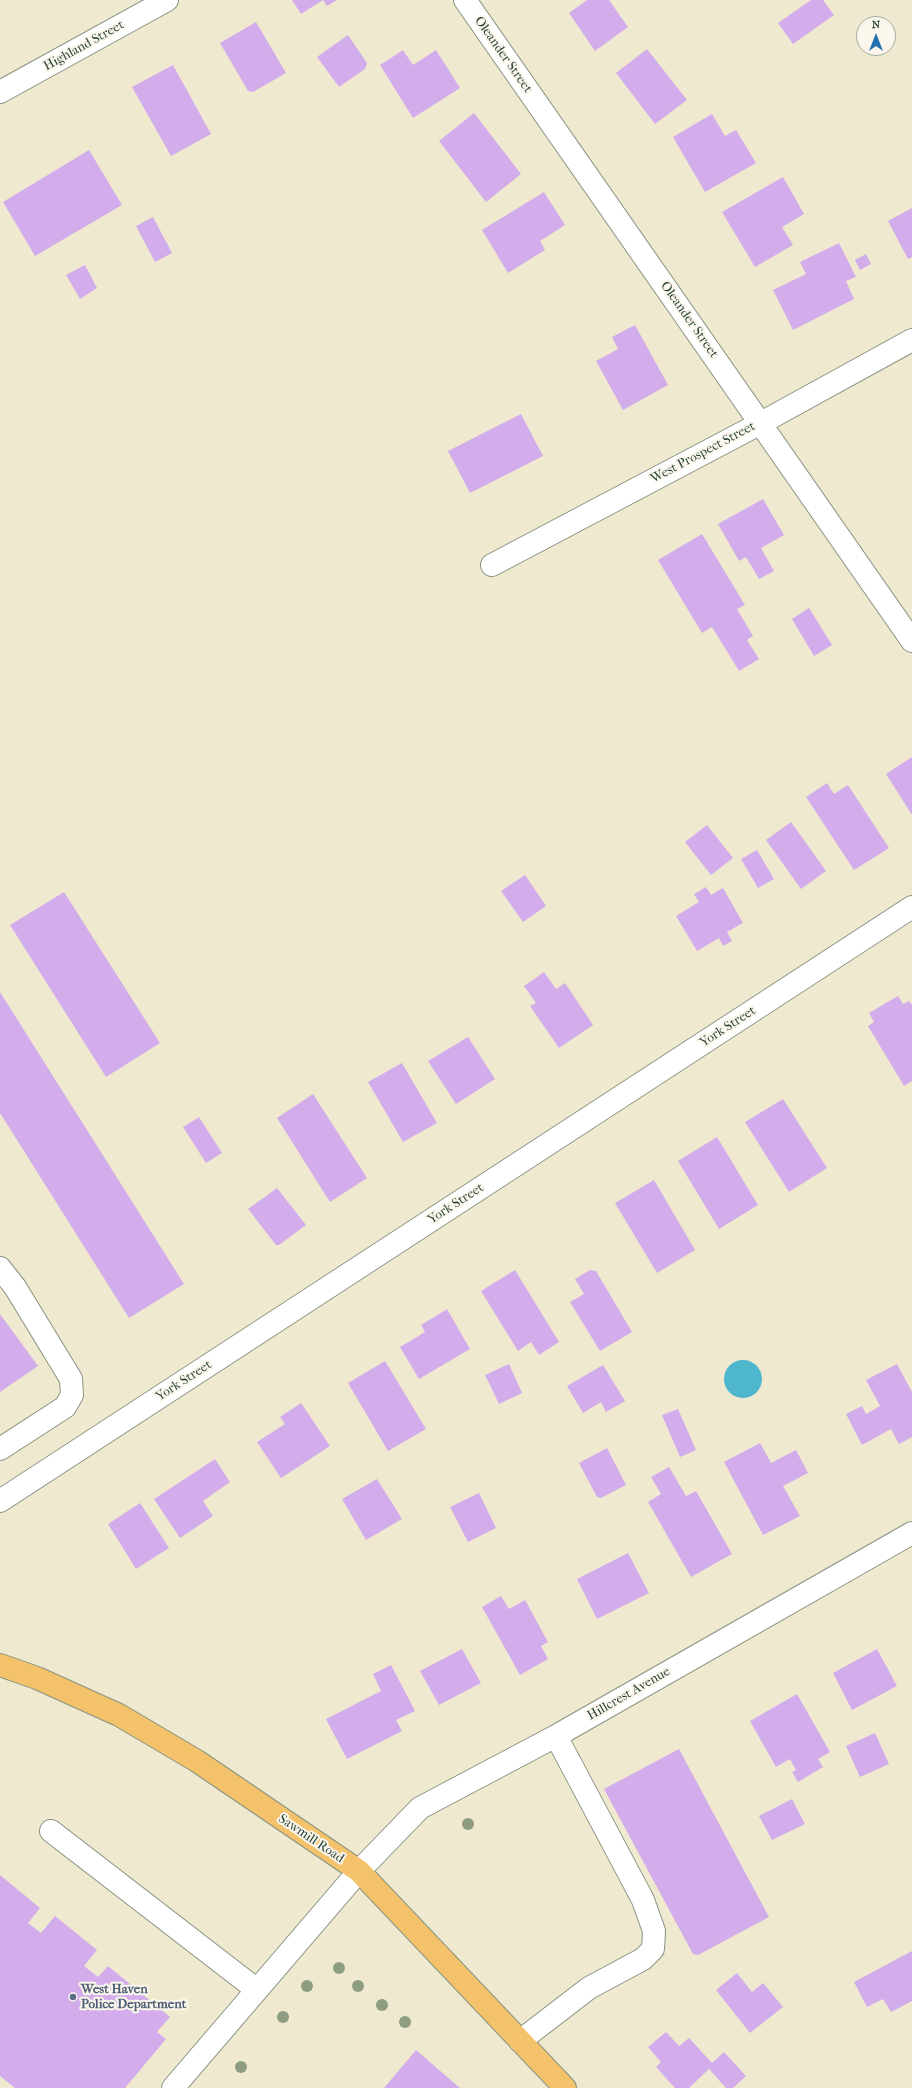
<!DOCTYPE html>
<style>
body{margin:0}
#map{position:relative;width:912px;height:2088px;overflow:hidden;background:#efe9cf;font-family:"IM FELL French Canon",serif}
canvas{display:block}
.north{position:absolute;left:856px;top:16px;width:40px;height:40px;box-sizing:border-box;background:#fbf7ec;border:1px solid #a3ada2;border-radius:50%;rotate:0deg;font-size:11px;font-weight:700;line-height:16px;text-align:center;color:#1f3d34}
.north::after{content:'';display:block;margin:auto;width:14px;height:18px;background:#1f6fb2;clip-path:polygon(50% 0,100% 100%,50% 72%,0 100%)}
</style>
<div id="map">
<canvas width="912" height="2088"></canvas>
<div class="north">N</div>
</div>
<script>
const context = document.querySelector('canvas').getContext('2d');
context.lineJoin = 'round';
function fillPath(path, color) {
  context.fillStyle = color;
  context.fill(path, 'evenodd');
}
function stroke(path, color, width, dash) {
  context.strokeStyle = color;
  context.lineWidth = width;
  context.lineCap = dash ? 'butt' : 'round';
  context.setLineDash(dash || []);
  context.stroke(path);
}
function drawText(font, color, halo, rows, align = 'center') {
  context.font = font + ' "IM FELL French Canon",serif';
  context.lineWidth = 4;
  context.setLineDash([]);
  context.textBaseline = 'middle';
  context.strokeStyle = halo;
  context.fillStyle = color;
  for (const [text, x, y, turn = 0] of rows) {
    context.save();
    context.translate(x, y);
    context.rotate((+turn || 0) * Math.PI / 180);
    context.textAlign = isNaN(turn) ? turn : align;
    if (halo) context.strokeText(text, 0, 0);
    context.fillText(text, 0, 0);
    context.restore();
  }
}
fillPath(new Path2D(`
 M724 1379a19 19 0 1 1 38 0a19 19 0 1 1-38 0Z`), '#4fb7cd');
fillPath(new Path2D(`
 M292,0h45l-10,6 -4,-6 -22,14z
 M587,0h22l19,27 -33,24 -26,-38z
 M811,0h12l11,15 -41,29 -15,-21z
 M256,22l30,51 -33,19 -5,-1 -28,-48z
 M348,35l19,28 -2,6 -26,18 -22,-30z
 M647,49l40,51 -32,24 -39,-51z
 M403,50l10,15 23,-15 24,38 -47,30 -33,-53z
 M173,65l38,69 -40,22 -39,-69z
 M474,113l47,61 -35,28 -47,-61z
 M712,114l13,22 11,-6 20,33 -51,29 -32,-55z
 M89,150l33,55 -87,51 -32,-54z
 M783,177l21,37 -22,13 11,18 -38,22 -33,-55z
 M544,192l21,33 -25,16 5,9 -37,23 -26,-43z
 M912,208v49l-4,2 -20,-38z
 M153,217l19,36 -17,9 -19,-36z
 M839,243l17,34 -10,4 8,18 -61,31 -20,-40 33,-16 -6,-12z
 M866,254l5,10 -11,6 -5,-10z
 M85,265l12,23 -17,11 -14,-24z
 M635,325l33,60 -45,25 -27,-49 22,-12 -6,-12z
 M521,414l22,42 -73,37 -22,-42z
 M763,499l21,36 -23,13 13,23 -15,8 -13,-22 -7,4 -21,-37z
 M702,534l43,71 -8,4 16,27 -6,4 12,19 -20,12 -27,-44 -10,6 -44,-73z
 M809,608l23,37 -18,11 -22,-37z
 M912,757v58l-26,-41z
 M827,783l7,11 14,-9 41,63 -35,22 -48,-73z
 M791,822l35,49 -25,18 -35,-49z
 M707,825l26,33 -22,17 -26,-33z
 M757,850l17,29 -16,9 -17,-29z
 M525,875l21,31 -23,16 -22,-31z
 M706,887l5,8 12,-7 20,35 -16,9 5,9 -9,5 -4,-8 -22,13 -21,-35 23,-14 -5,-8z
 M64,892l96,151 -54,34 -96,-152z
 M544,972l12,17 9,-6 28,42 -34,23 -29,-42 6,-3 -12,-17z
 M0,992l184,292 -55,34 -129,-205z
 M898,996l5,8 6,-3 3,4v76l-8,5 -36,-60 6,-4 -5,-9z
 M468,1037l27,42 -39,25 -28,-43z
 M402,1063l35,60 -34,19 -35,-60z
 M313,1094l54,84 -37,24 -53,-84z
 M783,1099l44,69 -38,24 -44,-70z
 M199,1117l23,36 -16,10 -23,-36z
 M717,1137l41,68 -39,24 -41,-68z
 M654,1180l41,70 -38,23 -42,-70z
 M277,1188l29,37 -27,20h-3l-28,-36z
 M515,1270l44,72 -20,13 -8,-13 -13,9 -37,-60z
 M590,1270l6,1 36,61 -32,19 -30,-49 14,-8 -9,-15z
 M447,1309l23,40 -51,30 -19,-32 25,-15 -4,-7z
 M0,1314l38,52 -38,26z
 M385,1361l41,68 -38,22 -40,-68z
 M509,1364l13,29 -23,11 -14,-29z
 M897,1364l15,28v45l-13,7 -8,-15 -29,16 -16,-31 16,-8 4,8 14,-8 -14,-26z
 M603,1365l22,36 -19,11 -5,-10 -18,11 -16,-27z
 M301,1403l29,43 -49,32 -24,-36 28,-18 -5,-7z
 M678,1409l18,41 -16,7 -18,-42z
 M760,1443l11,20 25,-13 12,23 -25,13 17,30 -37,19 -39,-73z
 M607,1448l19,37 -25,13 -4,-1 -18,-34z
 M215,1459l15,23 -27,19 10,15 -33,22 -26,-39z
 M669,1467l17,29 10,-5 36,63 -41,23 -43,-75 13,-8 -10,-17z
 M377,1479l25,40 -36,21 -24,-41z
 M479,1493l17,35 -28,14 -18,-35z
 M140,1503l29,45 -33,21 -28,-45z
 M628,1553l21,40 -52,26 -20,-40z
 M501,1596l8,13 16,-9 23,42 -7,4 7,13 -28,16 -38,-68z
 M462,1649l19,34 -42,22 -19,-34z
 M877,1649l20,37 -45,24 -19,-37z
 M391,1665l24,46 -19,9 6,11 -55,28 -21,-40 55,-28 -8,-17z
 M797,1694l33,58 -12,7 5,8 -25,15 -6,-10 4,-2 -6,-11 -14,8 -26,-46z
 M875,1733l14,31 -29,13 -14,-31z
 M679,1749l90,168 -71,38 -5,-1 -89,-165z
 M792,1799l13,25 -33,16 -13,-24z
 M0,1875l40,33 -12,15 13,10 14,-17 42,34 -13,16 14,11 10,-11 62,51 -13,15 9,7 -41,49h-110l-15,-12z
 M912,1951v50l-21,11 -8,-13 -16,8 -13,-25z
 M737,1973l15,19 11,-9 20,24 -33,26 -34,-43z
 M666,2032l13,14 10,-8 23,25 12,-11 22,24 -13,12h-7l-17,-19 -20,19h-14l-19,-21 5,-5 -13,-15z
 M416,2050l44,38h-76z`), '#d3adeb');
const minor = new Path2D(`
 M465,0l447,641
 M0,92l167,-92
 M492,565l269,-142 151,-83
 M0,1268l15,19 56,92 1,16 -7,12 -65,42
 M0,1501l912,-594
 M51,1831l206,159
 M520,2041l69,-53 54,-29 10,-10 1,-18 -11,-31 -87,-164
 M173,2088l186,-217 61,-63 136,-72 356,-203`);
const major = new Path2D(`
 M0,1665l37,13 82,37 78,46 162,110 206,217`);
stroke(minor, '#879382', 24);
stroke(major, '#879382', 24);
stroke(minor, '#fff', 22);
stroke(major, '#f3c26a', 22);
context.fillStyle = '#8e9d81';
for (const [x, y] of [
 [468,1824],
 [339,1968],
 [307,1986],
 [358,1986],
 [382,2005],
 [283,2017],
 [405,2022],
 [241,2067]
]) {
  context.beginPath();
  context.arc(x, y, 6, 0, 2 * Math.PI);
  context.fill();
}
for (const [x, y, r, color] of [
 [73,1997,4,"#5c6f8a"]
]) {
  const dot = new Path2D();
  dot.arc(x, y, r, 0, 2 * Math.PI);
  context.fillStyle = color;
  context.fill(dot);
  stroke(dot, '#fbf7ec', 1.5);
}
drawText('13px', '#1f3d34', '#fbf7ec', [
 ["Highland Street",84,46,-29],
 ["Oleander Street",503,55,55],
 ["Oleander Street",689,320,55],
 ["West Prospect Street",703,453,-28],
 ["York Street",728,1027,-33],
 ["York Street",456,1204,-33],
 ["York Street",184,1381,-33],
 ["Hillcrest Avenue",629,1694,-30],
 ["Sawmill Road",311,1839,34]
]);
drawText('bold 13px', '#4e5e75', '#fbf7ec', [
 ["West Haven",81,1990],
 ["Police Department",81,2005]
], 'left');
</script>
